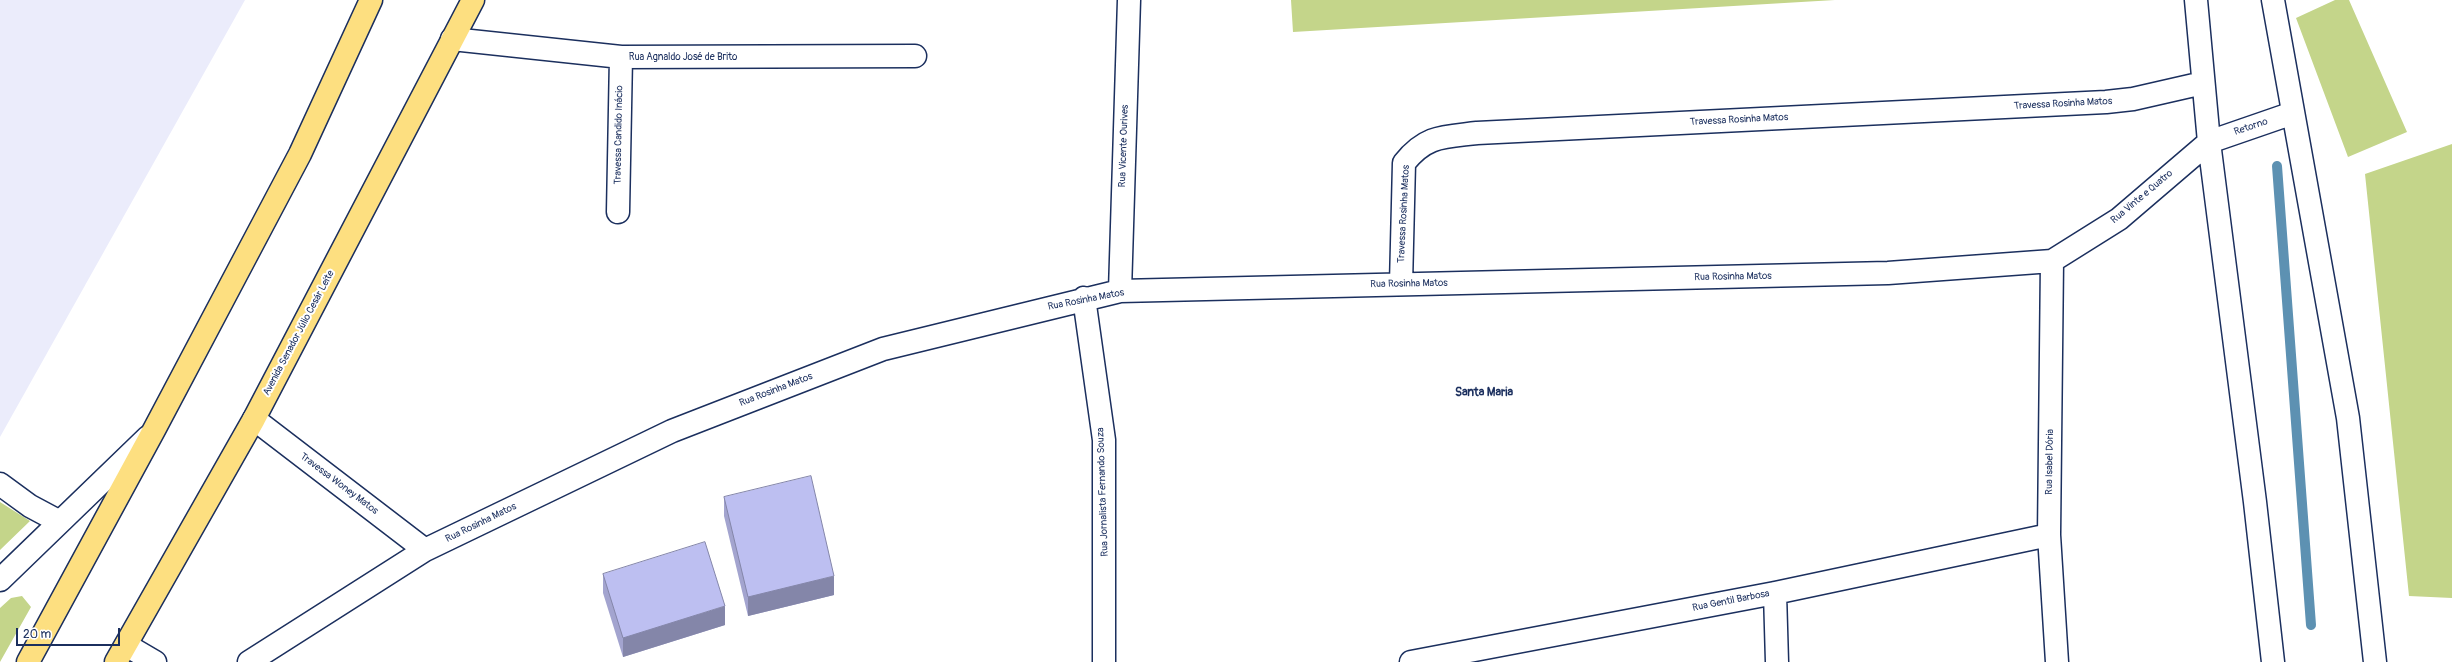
<!DOCTYPE html>
<meta charset="utf-8">
<style>
body{margin:0}
#map{position:relative;width:2452px;height:662px;overflow:hidden;background:#fff;font-family:Pangolin,sans-serif}
canvas{display:block}
.scale{position:absolute;left:16px;top:628px;width:104px;height:18px;box-sizing:border-box;border:2px solid #1b2f5e;border-top:0;padding-left:5px;font-size:12px;line-height:14px;white-space:nowrap;color:#1b2f5e;-webkit-text-stroke:3px #fff;paint-order:stroke}
</style>
<div id="map">
<canvas width="2452" height="662"></canvas>
<div class="scale">20 m</div>
</div>
<script>
const context = document.querySelector('canvas').getContext('2d');
context.lineJoin = 'round';
function fillPath(path, color) {
  context.fillStyle = color;
  context.fill(path, 'evenodd');
}
function stroke(path, color, width, dash) {
  context.strokeStyle = color;
  context.lineWidth = width;
  context.lineCap = dash ? 'butt' : 'round';
  context.setLineDash(dash || []);
  context.stroke(path);
}
function drawText(font, color, halo, rows, align = 'center') {
  context.font = font + ' Pangolin,sans-serif';
  context.lineWidth = 4;
  context.setLineDash([]);
  context.textBaseline = 'middle';
  context.strokeStyle = halo;
  context.fillStyle = color;
  for (const [text, x, y, turn = 0] of rows) {
    context.save();
    context.translate(x, y);
    context.rotate((+turn || 0) * Math.PI / 180);
    context.textAlign = isNaN(turn) ? turn : align;
    if (halo) context.strokeText(text, 0, 0);
    context.fillText(text, 0, 0);
    context.restore();
  }
}
fillPath(new Path2D(`
 M0,0h245l-245,437z`), '#ebecfb');
fillPath(new Path2D(`
 M1291,0h544l-542,32z
 M2335,0h14l58,132 -59,25 -52,-139z
 M2452,144v454l-43,-2 -44,-422z
 M0,502l30,19 -30,29z
 M22,596l9,11 -31,55v-54l11,-10z`), '#c4d58a');
stroke(new Path2D(`
 M2277,166l34,459`), '#5d91b2', 10);
const minor = new Path2D(`
 M2196,0l13,142 46,360 18,160
 M2273,0l75,418 27,244
 M452,39l169,18 294,-1
 M618,212l3,-155
 M2052,261l-3,274 8,127
 M1401,284l3,-121c22,-28 40,-26 73,-30l629,-31 27,-3 70,-16
 M1120,291l9,-291
 M1084,298l20,142v222
 M254,419l171,131
 M0,484l30,22 30,16
 M0,580l148,-143
 M1775,593l2,69
 M126,645l29,17
 M249,662l176,-112 247,-119 211,-82 237,-58 768,-18 164,-12 67,-42 90,-77 84,-29
 M1411,662l364,-69 274,-58`);
const major = new Path2D(`
 M28,662l126,-232 146,-276 71,-154
 M116,662l138,-243 219,-419`);
stroke(minor, '#1b2f5e', 25);
stroke(major, '#1b2f5e', 25);
stroke(minor, '#fff', 22);
stroke(major, '#fddf80', 22);
fillPath(new Path2D(`
 M724,497l110,98 -86,21 -24,-100z
 M603,574l122,51 -102,32 -20,-64z`), '#a3a4cf');
fillPath(new Path2D(`
 M834,576v19l-86,21v-19z
 M725,606v19l-102,32v-19z`), '#8486a9');
const building = new Path2D(`
 M811,476l23,100 -86,21 -24,-100z
 M705,542l20,64 -102,32 -20,-64z`);
fillPath(building, '#bdbff1');
stroke(building, '#8486a9', 1);
drawText('10px', '#1b2f5e', '#fff', [
 ["Rua Agnaldo José de Brito",683,57],
 ["Travessa Rosinha Matos",2063,104,-3],
 ["Travessa Rosinha Matos",1739,120,-3],
 ["Retorno",2251,127,-19],
 ["Travessa Candido Inácio",619,135,-89],
 ["Rua Vicente Ourives",1124,146,-88],
 ["Rua Vinte e Quatro",2142,197,-40],
 ["Travessa Rosinha Matos",1404,214,-87],
 ["Rua Rosinha Matos",1733,277,-1],
 ["Rua Rosinha Matos",1409,284,-1],
 ["Rua Rosinha Matos",1086,300,-11],
 ["Avenida Senador Júlio Cesár Leite",299,333,-62],
 ["Rua Rosinha Matos",776,390,-21],
 ["Rua Isabel Dória",2050,462,-89],
 ["Travessa Woney Matos",339,484,37],
 ["Rua Jornalista Fernando Souza",1103,492,-92],
 ["Rua Rosinha Matos",481,523,-26],
 ["Rua Gentil Barbosa",1731,601,-11]
]);
drawText('bold 12px', '#1b2f5e', '#fff', [
 ["Santa Maria",1484,393]
]);
</script>
